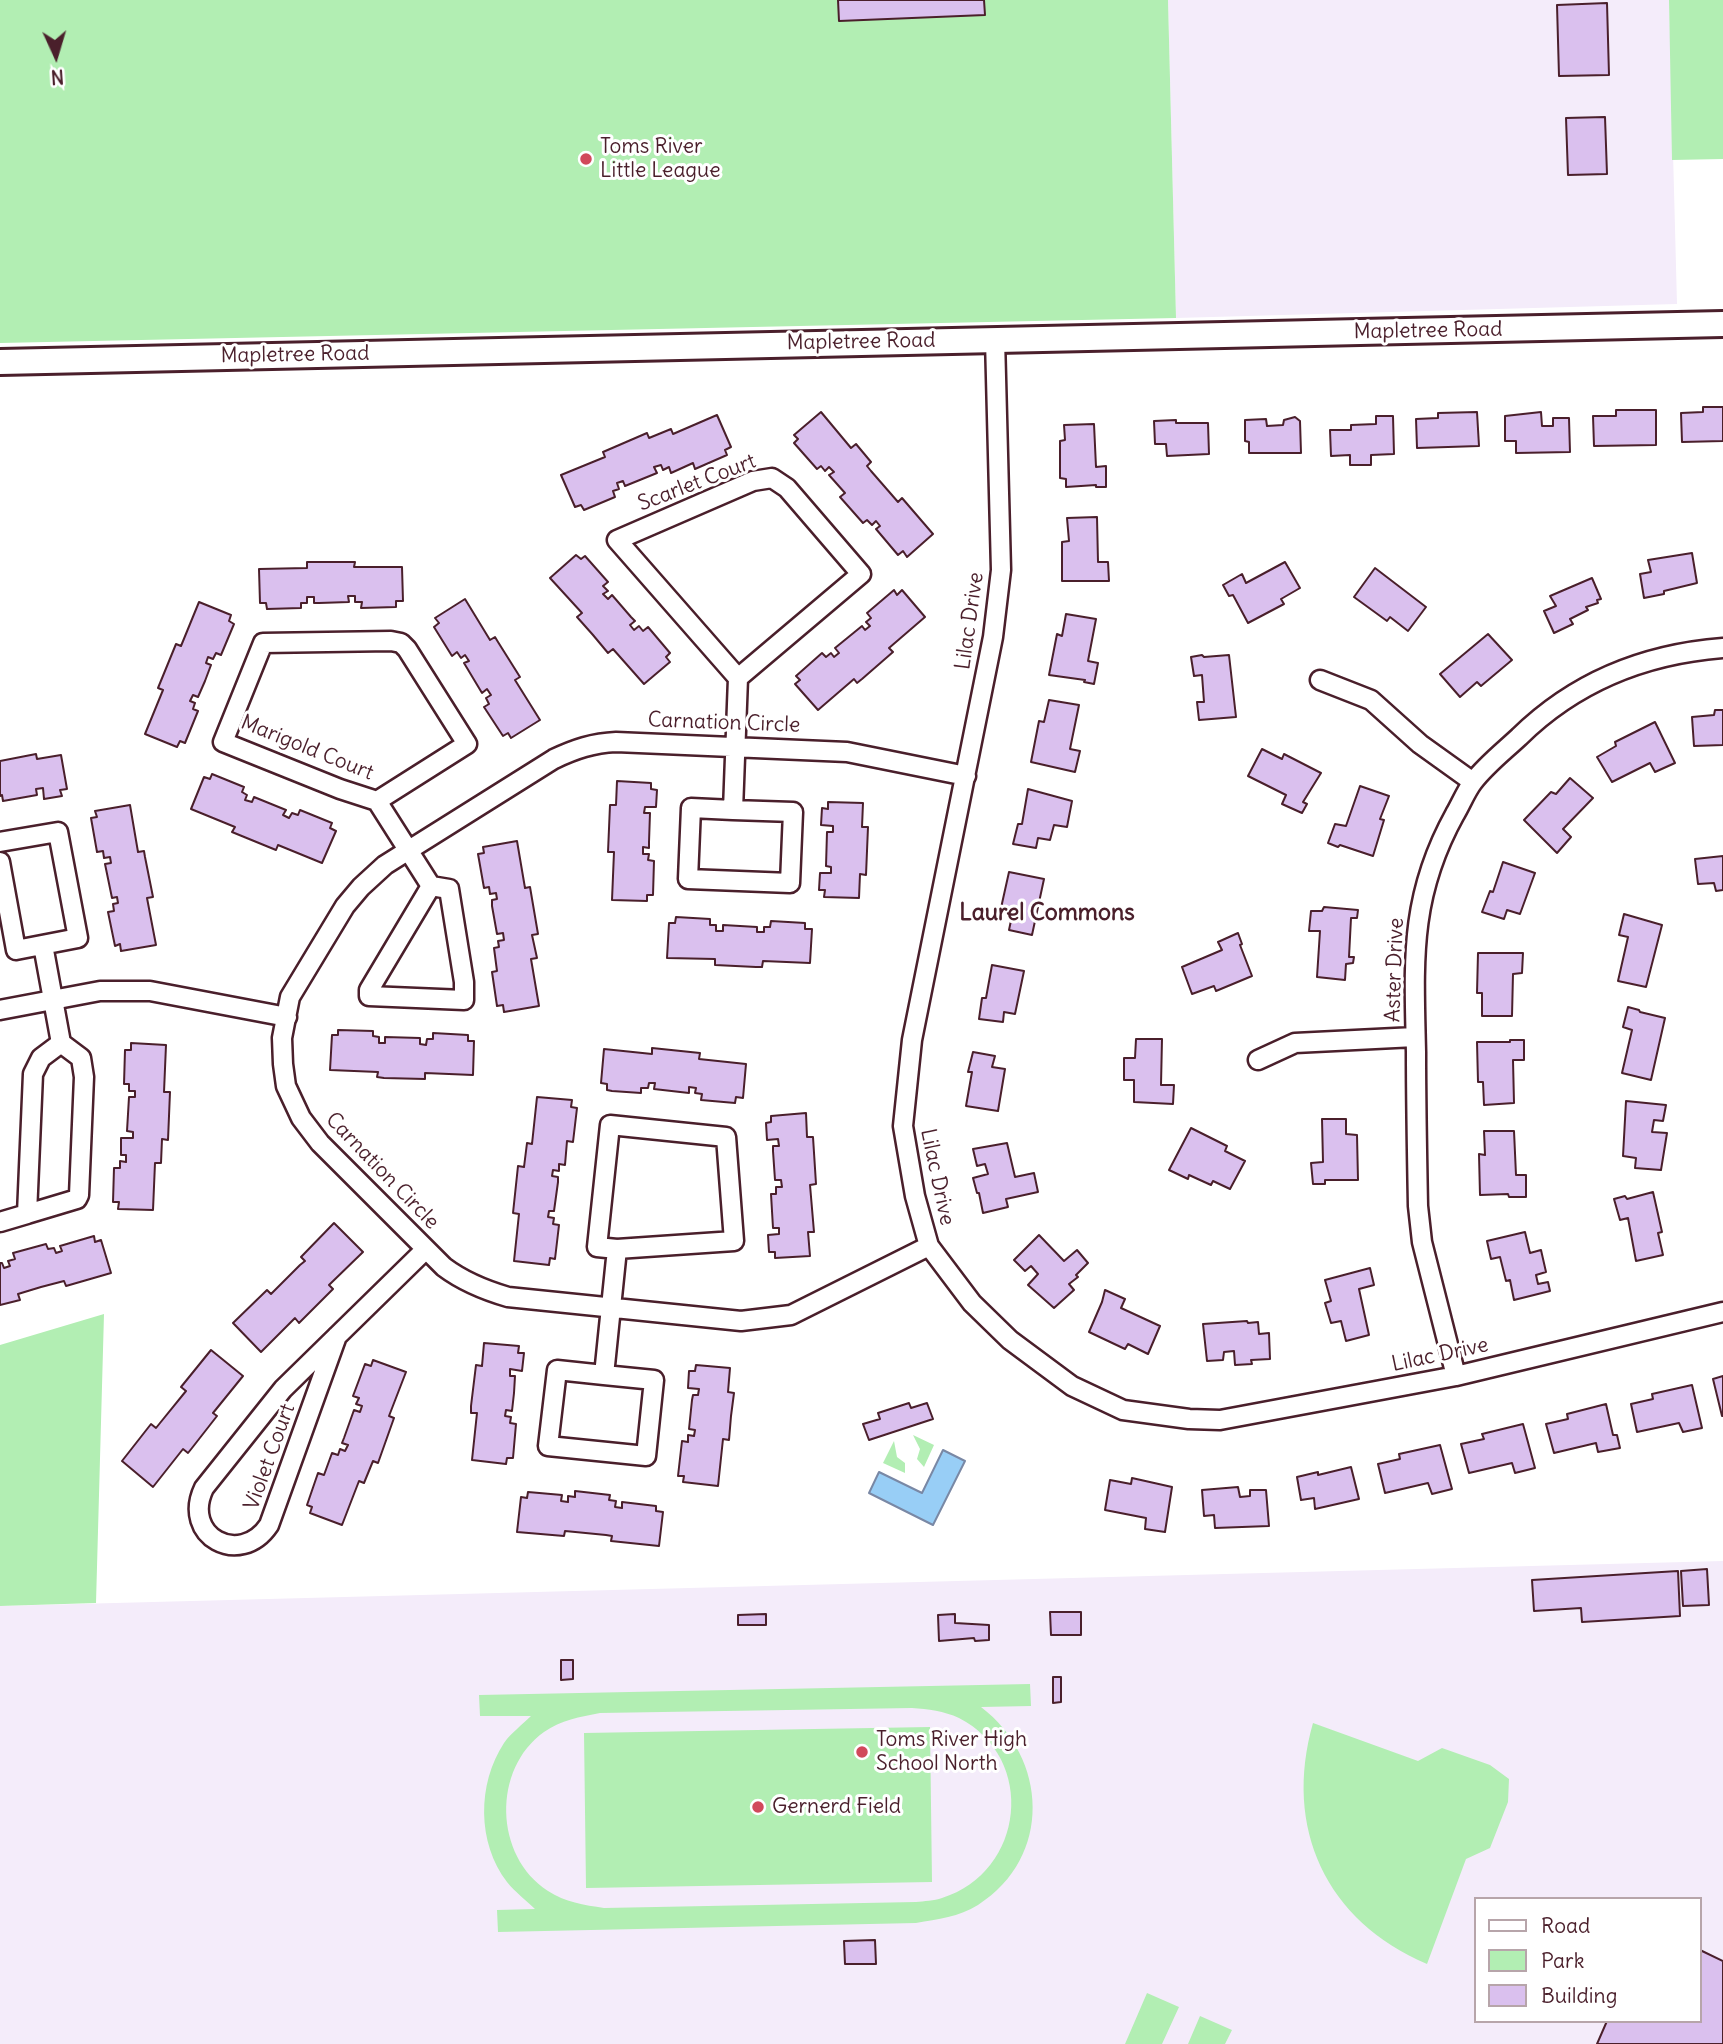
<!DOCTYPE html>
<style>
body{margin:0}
#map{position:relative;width:1723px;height:2044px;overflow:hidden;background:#fff;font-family:Delius,sans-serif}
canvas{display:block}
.legend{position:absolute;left:1474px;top:1897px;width:228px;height:126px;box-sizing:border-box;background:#fff;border:2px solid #b7a5aa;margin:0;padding:9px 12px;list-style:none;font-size:21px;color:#4a1f2b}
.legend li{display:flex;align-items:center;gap:14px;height:35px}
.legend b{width:35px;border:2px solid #b7a5aa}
.north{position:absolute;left:21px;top:21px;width:70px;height:70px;-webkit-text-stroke:5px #fff;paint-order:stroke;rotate:176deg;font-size:19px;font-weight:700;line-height:28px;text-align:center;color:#4a1f2b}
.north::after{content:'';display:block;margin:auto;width:24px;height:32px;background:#4a1f2b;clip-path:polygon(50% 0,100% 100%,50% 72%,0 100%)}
</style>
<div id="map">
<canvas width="1723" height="2044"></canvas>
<ul class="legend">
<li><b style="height:9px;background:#fff"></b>Road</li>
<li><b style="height:19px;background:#b2eeb3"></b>Park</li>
<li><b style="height:19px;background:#dac0ee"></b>Building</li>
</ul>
<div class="north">N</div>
</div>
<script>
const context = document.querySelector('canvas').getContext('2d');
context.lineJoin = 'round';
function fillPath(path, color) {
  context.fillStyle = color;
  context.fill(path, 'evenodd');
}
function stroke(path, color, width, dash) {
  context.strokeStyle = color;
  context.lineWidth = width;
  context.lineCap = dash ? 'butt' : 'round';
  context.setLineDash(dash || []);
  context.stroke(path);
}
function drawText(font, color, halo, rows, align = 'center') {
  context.font = font + ' Delius,sans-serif';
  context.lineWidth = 6;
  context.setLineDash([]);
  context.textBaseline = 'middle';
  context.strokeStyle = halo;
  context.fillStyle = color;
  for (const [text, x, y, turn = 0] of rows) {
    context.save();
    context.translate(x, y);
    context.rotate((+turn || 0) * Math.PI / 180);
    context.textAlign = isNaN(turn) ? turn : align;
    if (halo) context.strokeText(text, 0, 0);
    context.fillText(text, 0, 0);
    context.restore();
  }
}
fillPath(new Path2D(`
 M1168,0h501l8,304 -501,14z
 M1723,1561v483h-1723v-438zM1476,1899h224v122h-224z`), '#f4ecfa');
fillPath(new Path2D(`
 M0,0h1168l8,318 -1176,25z
 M1669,0h54v159l-51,1z
 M104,1314l-8,289 -96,3v-261z
 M913,1435l21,10 -10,22 -7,-8 3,-10z
 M894,1441l3,16 8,6v10l-22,-10z
 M1030,1684l1,22 -50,1c67,51 72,150 -3,198 -19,12 -40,14 -62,18l-418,9 -1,-22 38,-1c-9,-9 -20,-17 -28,-27 -30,-39 -30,-98 -3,-139 7,-10 18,-18 27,-27h-51l-1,-21zM912,1708c16,1 32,3 47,10 78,40 66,154 -17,180 -8,3 -18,3 -26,4l-312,6c-20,-3 -39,-6 -56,-17 -54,-35 -56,-122 -4,-159 17,-12 36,-15 56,-19z
 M1313,1723l105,38 24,-13 48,17 19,14 -1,23 -18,46 -24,11 -39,105c-101,-43 -144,-136 -114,-241z
 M930,1727l2,155 -346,6 -2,-155z
 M1147,1993l32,14 -17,37h-37z
 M1200,2016l32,14 -7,14h-37z`), '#b2eeb3');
const water = new Path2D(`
 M943,1450l22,11 -32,64 -64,-32 10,-21 43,21z`);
fillPath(water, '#98cef6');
stroke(water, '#7988a5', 2);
const building = new Path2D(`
 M838,0h146l1,15 -146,6z
 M1607,3l2,72 -50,1 -2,-71z
 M1605,117l2,57 -39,1 -2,-57z
 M1703,407h20v34l-41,1 -1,-29 22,-1z
 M1616,410h40v35l-62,1 -1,-30h23z
 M821,412l30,36 5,-4 15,18 -4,4 4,5 27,31 4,-4 31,36 -26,23 -4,-6 -5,4 -22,-26 4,-3 -4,-5 -4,4 -5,-5 -4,3 -23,-26 5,-4 -16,-18 5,-3 -5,-5 -4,4 -4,-5 -4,3 -23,-26 4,-4 -4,-4z
 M1477,412l2,34 -62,2 -1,-29 22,-1v-5z
 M1541,412l1,14h11v-8h16l1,34 -54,1v-12h-11v-25z
 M717,415l14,32 -6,3 2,5 -32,14 -2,-6 -22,10 -2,-6 -6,3 -2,-5 -7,2 3,6 -32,13 -2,-5 -6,2 2,6 -6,2 2,6 -31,13 -3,-5 -6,2 -14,-32 44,-18 -2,-5 44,-19 2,5 22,-9 2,5z
 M1376,416h17l1,38 -23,1v10h-21v-10l-19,1 -1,-26h21v-5l25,-1z
 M1295,417l5,4 1,32h-52v-11l-4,-1v-21l21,-1 1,7 16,-1 1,-5z
 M1176,420v3h32l1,31 -42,2 -1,-12h-11l-1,-23z
 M1094,424l2,43 10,-1v21h-10v-2l-30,2v-8l-6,-1v-37l5,-1 -1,-15z
 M1097,517l1,45h10l1,19h-47v-39l7,-1 -2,-23z
 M1692,553l5,30 -33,8v3l-20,4 -4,-24 11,-2 -3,-12z
 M576,555l5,4 4,-3 23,26 -5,4 5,5 -5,3 5,5 4,-4 19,22 4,4 -5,4 4,5 5,-4 4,5 5,-4 22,26 -4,4 4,5 -26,22 -31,-35 -5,4 -15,-18 -16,-18 5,-4 -32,-35z
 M307,562h48l-1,5h48l1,34h-7v6l-35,1 1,-6h-7v-6h-7l1,6 -30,1h-5v-6h-7v6h-6v5l-34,1 -1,-6h-6l-1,-34 48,-1z
 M1285,562l15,26 -19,11 3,5 -36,19 -15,-28 -4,1 -6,-11 19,-11 4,9z
 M1375,568l51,39 -18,24 -18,-14 -3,4 -33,-24z
 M1592,578l9,21 -4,1 1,3 -12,4 2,3 -18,9 3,5 -19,9 -10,-22 12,-5 -6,-10z
 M894,590l3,5 5,-5 23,27 -36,31 4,4 -31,27 -5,4 -3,-4 -36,31 -23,-26 5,-4 -4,-4 26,-23 4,4 5,-4 3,4 5,-4 -4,-5 27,-22 3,4 5,-4 -4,-4 5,-4 -4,-5z
 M465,599l25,41 5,-3 3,5 22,35 -5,3 25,40 -29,18 -3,-5 -5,3 -19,-29 5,-3 -3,-6 5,-3 -4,-6 -5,4 -18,-30 5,-2 -4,-6 -4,3 -4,-6 -5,4 -18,-29 5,-4 -4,-5z
 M199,602l32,13 -2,6 5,3 -13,31 -5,-2 -3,6 -5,-2 -2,6 5,2 -6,16 -7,16 -5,-2 -3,6 5,2 -2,6 5,2 -13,32 -5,-2 -3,6 -32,-13 18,-44 -5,-2 18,-44 5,2z
 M1066,614l30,5 -8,42 10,2 -4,21 -10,-2 1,-2 -36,-5 8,-41 5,2z
 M1488,634l24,26 -31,26 -4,-4 -17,15 -20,-23z
 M1202,655l2,2 25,-2 7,62 -37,3 -2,-18h7l-2,-27 -8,1 -3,-19z
 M1049,700l30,5 -9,44 10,2 -5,21 -44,-10 8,-41 5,1z
 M1715,710h8v35l-29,1 -2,-29 22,-2z
 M1655,722l20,41 -20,9 -5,-9 -38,19 -15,-25 19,-11 -1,-4z
 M1262,749l20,10 2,-5 37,19 -18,29 4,2 -5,9 -20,-9 4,-9 -38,-19z
 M36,754l1,5 24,-4 6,34 -7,1 2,6 -18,3 -1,-11 -7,1 1,6 -34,6 -1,-6 -2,1v-35z
 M212,774l32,13 -2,5 5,3 -2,5 7,2 2,-5 32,13 -3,5 6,3 3,-5 6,2 2,-5 32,13 -2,5 6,3 -14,32 -44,-18 -2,5 -44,-18 3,-5 -44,-18 13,-32 6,2z
 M1570,778l23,20 -30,31 8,8 -14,16 -33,-33 27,-28 5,2z
 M617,781l34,2v6l6,1 -1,17h-11l-1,6h6l-1,29v6l-6,-1v7h6l-1,6 6,1 -1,34h-6v6l-35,-1 2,-48h-6l2,-47h6z
 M1360,786l29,10 -9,23 4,1 -11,36 -33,-11 -2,2 -10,-4 7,-19 11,2z
 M1028,789l44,12 -5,26 -13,-2 -4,15 -12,-2 -2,10 -23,-4 5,-20h4z
 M828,802l35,1 -1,24h6l-2,48 -6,-1 -1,24 -35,-1 1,-7h-6l1,-17h11v-6l-5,-1 1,-34h6v-6l-12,-1 1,-17 6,1z
 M130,805l8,47 6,-1 1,6 8,40 -6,1 9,47 -35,6 -1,-7 -5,2 -7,-34 6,-1 -1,-7 5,-1 -1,-6 -5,1 -7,-34 6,-1 -1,-6 -6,1 -1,-7 -6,1 -6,-34 6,-1 -2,-6z
 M517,841l8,47 5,-1 8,47 -6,1 5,23 -6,1 8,47 -35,6 -1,-7 -6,1 -5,-34 5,-1 -3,-23 5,-1 -1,-6 6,-1 -1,-7 -6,1 -5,-28v-6l5,-1 -1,-6 -6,1 -1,-7 -5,1 -6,-34 6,-1 -1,-6z
 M1723,856v34l-7,1 -2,-8 -16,1 -3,-25z
 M1503,862l32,11 -15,41 -13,-4 -3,9 -22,-7 8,-21 3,1z
 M1009,872l35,7 -12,56 -23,-5 4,-19 -12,-3z
 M1324,907l34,3 -1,8h-6l-2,39h5l-1,6 -7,1 -1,16 -28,-3 3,-46h-11l2,-20h11z
 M1624,914l38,11 -16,62 -28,-6 10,-44 -9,-2z
 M676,917l34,2v6h6v6h7v-6l34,2v5h7v-5h6l1,-6 34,2v6h7l-2,34 -47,-2 -1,6h-6l-41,-2v-6l-48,-1 2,-35h6z
 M1238,933l4,11 -2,1 12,31 -36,15 -2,-5 -22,8 -10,-27 40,-17 -4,-8z
 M1478,953h45l-1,20 -9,1 -1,42h-30v-23h-5z
 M992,965l32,6 -9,43 -11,-2 -1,10 -24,-3 3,-21h4z
 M1628,1007l11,3 1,2 25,6 -14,62 -29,-7 10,-43 -9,-3z
 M338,1030l35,1v5l6,1v6h6v-6l35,1v6l6,1 1,-6h6v-6l35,2v6h6l-1,34 -48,-2v6l-41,-1 -7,-1 1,-5 -48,-2 2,-35h6z
 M1136,1039h26l-1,46h13l-1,19 -39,-2v-22h-10v-22h11z
 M1510,1040h14v20h-11l1,43 -30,2 -1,-23h-5l-1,-40h33z
 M131,1043l35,2 -2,47h6l-2,48 -6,-1 -1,24h-6l-2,47 -35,-1 1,-7h-6l1,-34h6v-7l6,1v-7h-5v-17h12v-6l-6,-1 2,-34h6v-6h-6v-7h-5l1,-34h6z
 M652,1048l48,5 -1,6 47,5 -3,34 -7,-1 -1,6 -34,-3 1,-6 -7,-1 1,-5 -7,-1v6l-35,-4 1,-6h-6l-1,5h-7v5l-29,-2 -5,-1v-6l-6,-1 3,-34 48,5z
 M973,1052l22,4 -3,11 13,2 -7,42 -32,-5 6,-34h-4z
 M537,1097l35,3 -1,7 6,1 -4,34 -6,-1 -2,24 -6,-1v7l-6,-1 -1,6 6,1v5l-4,29h-5l-1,6 6,1 -1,6 6,1 -4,34 -5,-1 -1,7 -35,-4 5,-47 -6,-1 5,-47 6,1 3,-24 5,1z
 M1626,1101l40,4 -3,16 -9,-1 -2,12 15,1 -6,37 -26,-2 1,-10 -13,-2z
 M806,1113l1,24h6l3,47 -6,1 4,47h-6l2,24 -35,2v-6h-6l-1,-17 11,-1v-6h-6l-2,-34h5v-7h6l-1,-7h-6l-2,-29v-5h6l-1,-7 -11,1 -1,-17 5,-1v-6z
 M1322,1119h24v15l11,1 1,45h-33v4h-12l-2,-21 12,-1z
 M1191,1128l36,18 -2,5 20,10 -15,28 -17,-8 -2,4 -22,-10 -1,4 -19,-9z
 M1484,1131h30l2,44h10v22h-17l-1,-3 -28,1 -1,-41 6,1z
 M1007,1143l8,34 19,-4 4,19 -32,7 2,8 -25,6 -4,-20h-2l-4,-15 15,-4 -3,-10 -8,2 -4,-17z
 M1653,1192l9,40 -4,1 5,22 -27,6 -8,-43 -8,2 -6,-21 11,-3 2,3z
 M334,1223l29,29 -34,33 4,4 -34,34 -4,-5 -34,34 -28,-29 34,-33 4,4 29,-29 5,-4 -4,-4z
 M1525,1232l5,21 11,-3 5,22 -10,3 2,9 10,-2 2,9 -36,9 -4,-20 -4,1 -6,-24 -9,2 -4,-18z
 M1039,1235l25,26 13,-11 11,13 -12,12 2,2 -9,7 5,6 -20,18 -26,-23 10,-11 -7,-8 -6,5 -11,-11z
 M94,1236l1,6 6,-2 10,33 -45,13 -2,-5 -23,6 -23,7 2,6 -20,5v-42h2l2,5 6,-2 -2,-5 7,-2 -2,-6 33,-9 2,5 6,-1 2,5 6,-2 -2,-5z
 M1370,1268l4,17 -15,4 10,46 -23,6 -5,-20 -10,2 -6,-20 6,-2 -6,-21z
 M1105,1290l20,9 -4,9 39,18 -12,28 -20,-10 -3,5 -36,-17 13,-30z
 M1247,1321l1,2 10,-1 1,12 10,-1 1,26 -19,1 1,4 -17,1 -1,-14 -10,1 -1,8 -16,1 -4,-37z
 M484,1343l35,3 -1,7h6l-2,18 -12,-2v7h5l-1,17 -2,18 -6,-1 -1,6 6,1 -1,6 6,1 -3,34h-6l-1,6 -34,-4 5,-47h-6v-7l5,-41 6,1z
 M211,1350l32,26 -30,37 4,3 -25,32 -4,5 -5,-4 -30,38 -31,-26 29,-37 5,4 4,-5 26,-32 -5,-4z
 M373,1360l33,12 -17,44 5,2 -16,45 -5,-2 -9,22 -5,-2 -17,44 -32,-12 2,-6 -5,-2 11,-32 6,2 8,-22 6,2 2,-6 5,2 3,-6 -6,-2 2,-5 10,-28 6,2 2,-6 -6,-2 3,-6 -6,-2 12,-32 6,2z
 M696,1365l34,3 -2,24 6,1 -3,23 -2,24 -6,-1 -5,47 -35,-4 1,-6h-6l4,-35 6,1v-7l6,1 1,-6 -6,-1 3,-29 1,-5h5l1,-6 -11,-1 1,-17h6z
 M1723,1376v40h-1l-9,-37z
 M1692,1385l10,43 -19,4 -4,-9 -42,9 -6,-28 22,-5 -1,-5z
 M909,1403l2,5 16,-5 6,16 -64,21 -6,-16 17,-5 -2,-6z
 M1606,1404l7,31h4l3,13 -22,4 -2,-9 -42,10 -8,-29 22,-5 -1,-5z
 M1523,1424l12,44 -20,5 -3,-10 -43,10 -8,-29 23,-5 -2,-5z
 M1440,1445l12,44 -20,5 -4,-11 -43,10 -7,-29 22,-5 -1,-5z
 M1351,1467l8,32 -44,10 -1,-11 -13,2 -4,-23 21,-5v3z
 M1132,1478l40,9 -7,45 -20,-3 1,-11 -41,-8 5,-30 21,4z
 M1238,1487l2,10 10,-1v-6h16l3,36 -54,2 -1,-13 -10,1 -2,-26z
 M575,1491l35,4 -1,5 7,1 -1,6 7,1v-6l34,4v5l7,1 -4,34 -48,-5 1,-5 -6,-1 -41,-4 -1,5 -47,-4 4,-35 6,1 1,-6 34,3 -1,6 7,1v-6l7,1z
 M1707,1569l2,36 -26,1 -2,-35z
 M1678,1571l2,45 -98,6 -1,-14 -47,3 -2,-31z
 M1050,1612h31v23h-30z
 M766,1614v11h-28v-10z
 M955,1614v9l34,2v15l-14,1 -1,-3 -35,3 -1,-26z
 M561,1660h12v19l-12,1z
 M1053,1677h8v25l-8,1z
 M875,1940l1,24h-31l-1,-23z
 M1700,1950l23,11v83h-126l10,-23h93z`);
fillPath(building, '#dac0ee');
stroke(building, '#4a1f2b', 2);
const street = new Path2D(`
 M995,339l6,231 -8,67 -81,403 -9,86 12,70 14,50 43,57 38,37 62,46 51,24 66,9 31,1 236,-44 267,-64
 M1320,680l51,20 49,44 53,38
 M377,801l90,-57 -60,-95 -6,-6 -10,-2 -128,2 -40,99 117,47 37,12 54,85 -62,104v6l95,4v-18l-15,-93 -18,-3
 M733,810l-42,-2 -3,71 102,4 3,-71 -60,-2 5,-132 123,-104 -74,-86 -15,-10 -19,3 -136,59 121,138
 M0,842l58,-10 20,106 -62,12 -16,-88
 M0,1010l100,-19h50l137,26
 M1258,1060l37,-17 120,-6
 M27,1214l50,-15 2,-4 5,-118 -3,-19 -20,-15
 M0,1222l27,-8 6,-140 8,-16 20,-15 -18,-98
 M929,1246l-138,69 -50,6 -233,-24c-24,-7 -44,-15 -64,-30l-124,-124 -19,-25 -15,-32 -3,-22 -1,-26 8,-41 55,-91 16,-19 24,-22 169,-106c21,-10 39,-16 62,-17l231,10 119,24
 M337,1336l-68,189c-29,43 -88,11 -65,-37l79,-99 143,-140
 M604,1375l50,5 -8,76 -98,-10 9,-76 47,5 13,-126 -20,-2 13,-122 116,12 8,104 -117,8
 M1456,1376l-34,-134 -4,-36c-1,-51 -2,-103 -2,-154 -2,-91 -7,-155 39,-238 6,-10 11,-23 18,-32 13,-17 31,-31 46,-45 56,-55 126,-83 204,-89`);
const secondary = new Path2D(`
 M0,362l1723,-38`);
stroke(street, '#4a1f2b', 23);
stroke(secondary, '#4a1f2b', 30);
stroke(street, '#fff', 18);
stroke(secondary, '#fff', 24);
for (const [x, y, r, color] of [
 [586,159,7,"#d1495b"],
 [862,1752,7,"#d1495b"],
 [758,1807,7,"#d1495b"]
]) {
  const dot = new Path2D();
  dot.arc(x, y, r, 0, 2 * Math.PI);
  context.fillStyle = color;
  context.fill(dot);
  stroke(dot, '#fff', 2.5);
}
drawText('21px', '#4a1f2b', '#fff', [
 ["Toms River",600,147],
 ["Little League",600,171],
 ["Toms River High",876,1740],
 ["School North",876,1764],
 ["Gernerd Field",772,1807]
], 'left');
drawText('21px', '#4a1f2b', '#fff', [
 ["Mapletree Road",1428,331,-1],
 ["Mapletree Road",861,342,-1],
 ["Mapletree Road",295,355,-1],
 ["Scarlet Court",697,483,-21],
 ["Lilac Drive",970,621,-82],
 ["Carnation Circle",724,723,2],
 ["Marigold Court",307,748,22],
 ["Aster Drive",1395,970,-88],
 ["Carnation Circle",382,1171,46],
 ["Lilac Drive",937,1177,78],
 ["Lilac Drive",1440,1355,-12],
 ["Violet Court",270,1457,-70]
]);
drawText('bold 23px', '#4a1f2b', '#fff', [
 ["Laurel Commons",1047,913]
]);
</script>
